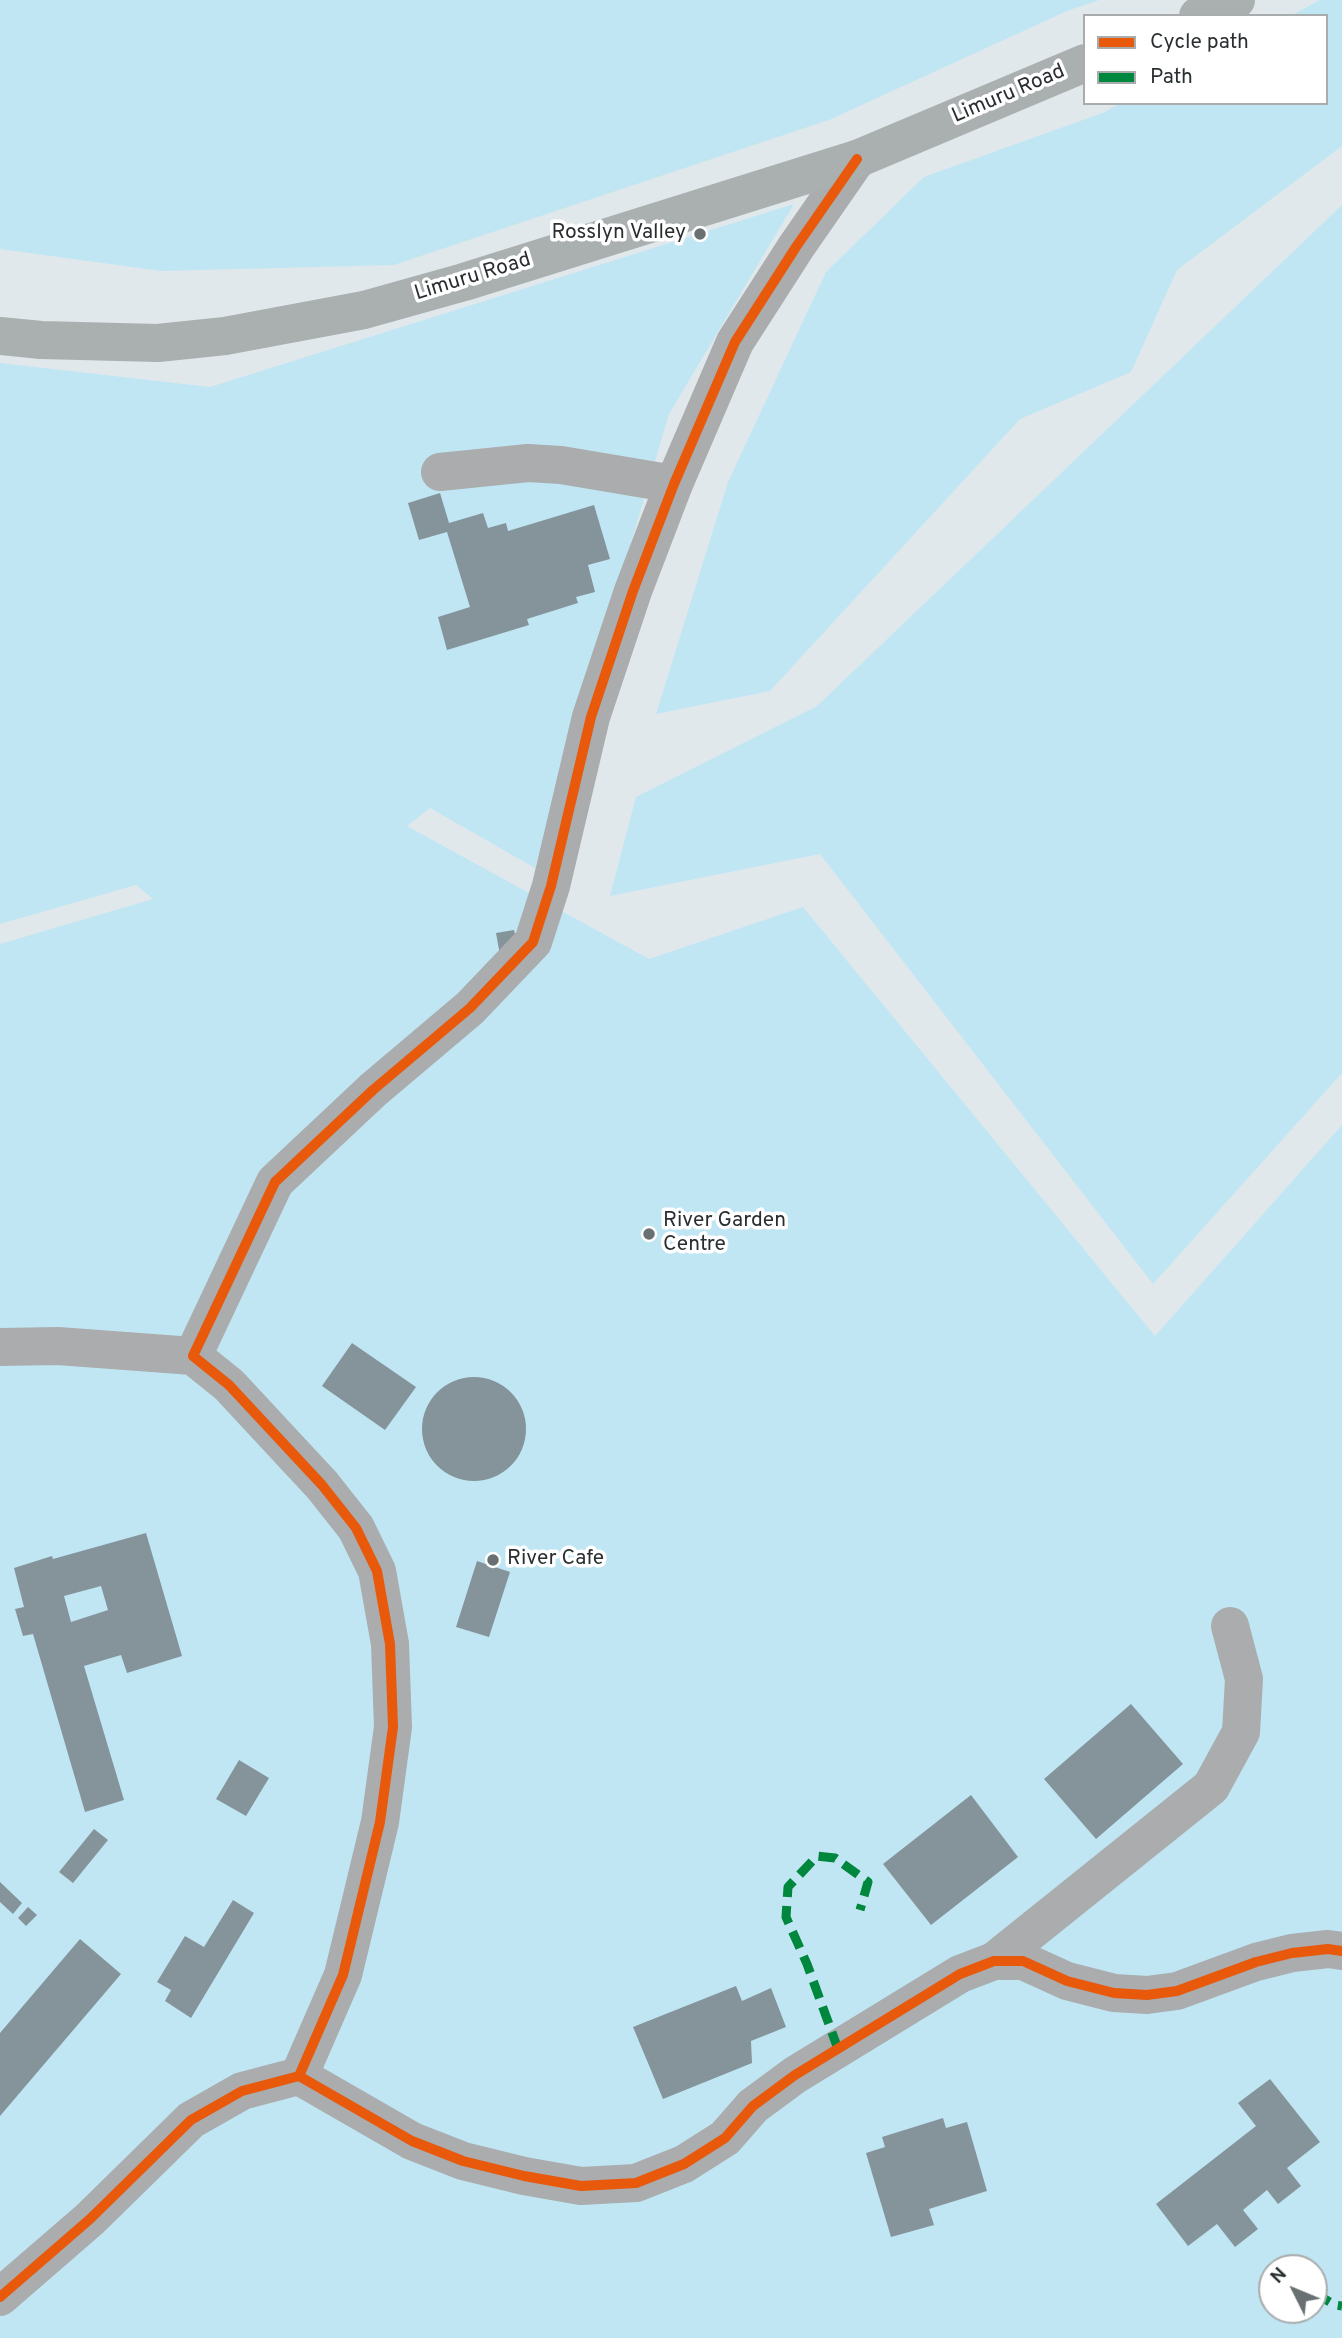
<!DOCTYPE html>
<style>
body{margin:0}
#map{position:relative;width:1342px;height:2338px;overflow:hidden;background:#e0e8eb;font-family:Overpass,sans-serif}
canvas{display:block}
.legend{position:absolute;left:1083px;top:14px;width:245px;height:91px;box-sizing:border-box;background:#fff;border:2px solid #a9acad;margin:0;padding:9px 12px;list-style:none;font-size:21px;color:#292f31}
.legend li{display:flex;align-items:center;gap:14px;height:35px}
.legend b{width:35px;border:2px solid #a9acad}
.north{position:absolute;left:1258px;top:2254px;width:70px;height:70px;box-sizing:border-box;background:#fff;border:2px solid #a9acad;border-radius:50%;rotate:313deg;font-size:19px;font-weight:700;line-height:28px;text-align:center;color:#292f31}
.north::after{content:'';display:block;margin:auto;width:24px;height:32px;background:#697072;clip-path:polygon(50% 0,100% 100%,50% 72%,0 100%)}
</style>
<div id="map">
<canvas width="1342" height="2338"></canvas>
<ul class="legend">
<li><b style="height:9px;background:#e8590c"></b>Cycle path</li>
<li><b style="height:9px;background:#00873e"></b>Path</li>
</ul>
<div class="north">N</div>
</div>
<script>
const context = document.querySelector('canvas').getContext('2d');
context.lineJoin = 'round';
function fillPath(path, color) {
  context.fillStyle = color;
  context.fill(path, 'evenodd');
}
function stroke(path, color, width, dash) {
  context.strokeStyle = color;
  context.lineWidth = width;
  context.lineCap = dash ? 'butt' : 'round';
  context.setLineDash(dash || []);
  context.stroke(path);
}
function drawText(font, color, halo, rows, align = 'center') {
  context.font = font + ' Overpass,sans-serif';
  context.lineWidth = 7;
  context.setLineDash([]);
  context.textBaseline = 'middle';
  context.strokeStyle = halo;
  context.fillStyle = color;
  for (const [text, x, y, turn = 0] of rows) {
    context.save();
    context.translate(x, y);
    context.rotate((+turn || 0) * Math.PI / 180);
    context.textAlign = isNaN(turn) ? turn : align;
    if (halo) context.strokeText(text, 0, 0);
    context.fillText(text, 0, 0);
    context.restore();
  }
}
fillPath(new Path2D(`
 M0,0h1099l-32,11 -238,109 -435,145 -233,6 -161,-22z
 M1320,0h22v146l-165,124 -46,102 -111,47 -250,272 -114,23 72,-232 98,-210 98,-95 181,-65 16,-9h205v-87h-36z
 M794,204l-125,210 -134,454 -105,-60 -23,18 242,133 154,-52 352,429 187,-211v1213h-1342v-1394l153,-45 -17,-14 -136,39v-561l210,24zM1272,2268h42v42h-42z
 M1342,205v868l-189,211 -333,-430 -210,42 26,-99 181,-91z`), '#c0e6f4');
fillPath(new Path2D(`
 M440,493l9,30 34,-10 5,15 18,-5 2,8 86,-26 16,54 -22,6 7,27 -19,5 2,6 -51,16 2,6 -82,25 -9,-33 32,-10 -23,-75 -28,8 -11,-37z
 M514,930l5,21 -19,4 -4,-22z
 M352,1343l64,44 -31,43 -63,-44z
 M422 1429a52 52 0 1 1 104 0a52 52 0 1 1-104 0Z
 M146,1533l36,123 -55,17 -6,-18 -37,11 40,134 -39,12 -52,-178 -10,2 -8,-27 9,-2 -10,-39 38,-12 1,3zM101,1586l7,24 -37,12 -7,-26z
 M477,1561l33,11 -21,65 -33,-10z
 M1131,1704l52,60 -87,75 -52,-60z
 M239,1760l30,18 -23,38 -30,-17z
 M971,1795l47,62 -87,68 -48,-61z
 M94,1829l14,11 -35,43 -14,-11z
 M0,1882l22,21 -9,11 -13,-12z
 M233,1900l21,13 -63,105 -26,-17 6,-11 -14,-8 28,-46 19,11z
 M28,1907l9,8 -11,11 -8,-8z
 M80,1939l41,35 -121,142v-83z
 M736,1986l6,15 29,-13 15,39 -35,14 1,22 -89,36 -30,-72z
 M1270,2079l50,63 -33,26 14,18 -23,18 -11,-14 -24,20 15,19 -23,18 -18,-23 -29,22 -32,-42 100,-78 -18,-23z
 M943,2118l3,10 21,-6 20,69 -58,18 5,16 -43,12 -25,-84 19,-6 -3,-10z`), '#84949a');
stroke(new Path2D(`
 M440,472l88,-9 33,2 113,19
 M0,1347l58,-1 135,10
 M994,1961l217,-174 30,-55 3,-53 -14,-53
 M299,2076l44,-101 37,-153 13,-95 -3,-83 -13,-73 -21,-43 -34,-43 -93,-100 -36,-29 82,-174 98,-92 97,-82 63,-66 18,-56 40,-169 42,-126 41,-107 61,-142 61,-95 61,-88
 M0,2297l90,-78 101,-99 51,-29 57,-15 113,65 51,20 61,15 57,10 55,-3 48,-19 41,-26 28,-32 42,-31 165,-101 34,-13h29l44,20 47,12 33,2 30,-4 79,-29 36,-9 36,-4 14,2`), '#aaacad', 38);
stroke(new Path2D(`
 M1198,16l38,-16
 M0,336l41,4 117,3 67,-7 139,-26 100,-28 393,-123 228,-96`), '#aaafb0', 38);
stroke(new Path2D(`
 M838,2049l-31,-85 -21,-47 2,-30 29,-31 18,2 33,24 -8,28
 M1314,2293l21,12 7,1`), '#00873e', 9, [18, 9]);
stroke(new Path2D(`
 M299,2076l44,-101 37,-153 13,-95 -3,-83 -13,-73 -21,-43 -34,-43 -93,-100 -36,-29 82,-174 98,-92 97,-82 63,-66 18,-56 40,-169 42,-126 41,-107 61,-142 61,-95 61,-88
 M0,2297l90,-78 101,-99 51,-29 57,-15 113,65 51,20 61,15 57,10 55,-3 48,-19 41,-26 28,-32 42,-31 165,-101 34,-13h29l44,20 47,12 33,2 30,-4 79,-29 36,-9 36,-4 14,2`), '#e8590c', 10);
for (const [x, y, r, color] of [
 [700,234,7,"#697072"],
 [649,1234,7,"#697072"],
 [493,1560,7,"#697072"]
]) {
  const dot = new Path2D();
  dot.arc(x, y, r, 0, 2 * Math.PI);
  context.fillStyle = color;
  context.fill(dot);
  stroke(dot, '#fff', 2.5);
}
drawText('21px', '#292f31', '#fff', [
 ["Limuru Road",1009,95,-23],
 ["Limuru Road",473,278,-17]
]);
drawText('21px', '#292f31', '#fff', [
 ["Rosslyn Valley",686,234,"right"],
 ["River Garden",663,1222],
 ["Centre",663,1246],
 ["River Cafe",507,1560]
], 'left');
</script>
